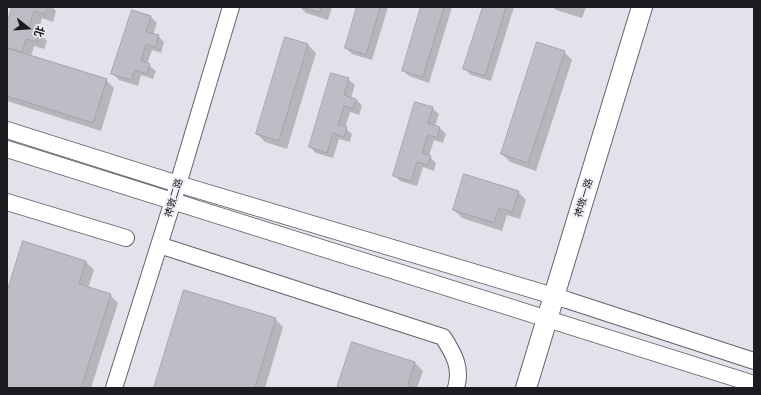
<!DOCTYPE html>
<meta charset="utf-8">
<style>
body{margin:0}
#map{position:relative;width:761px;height:395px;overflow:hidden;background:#e5e1eb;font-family:"PT Sans","Noto Sans SC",sans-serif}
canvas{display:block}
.frame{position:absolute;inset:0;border:8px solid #1d1b1f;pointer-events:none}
.north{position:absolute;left:8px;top:8px;width:40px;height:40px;-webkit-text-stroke:3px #f2eef8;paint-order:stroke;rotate:107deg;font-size:11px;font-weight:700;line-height:16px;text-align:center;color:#1d1b1f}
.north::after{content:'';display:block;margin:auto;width:14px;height:18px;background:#1d1b1f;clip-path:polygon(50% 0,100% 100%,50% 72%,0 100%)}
</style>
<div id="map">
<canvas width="761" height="395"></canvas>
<div class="frame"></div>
<div class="north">北</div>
</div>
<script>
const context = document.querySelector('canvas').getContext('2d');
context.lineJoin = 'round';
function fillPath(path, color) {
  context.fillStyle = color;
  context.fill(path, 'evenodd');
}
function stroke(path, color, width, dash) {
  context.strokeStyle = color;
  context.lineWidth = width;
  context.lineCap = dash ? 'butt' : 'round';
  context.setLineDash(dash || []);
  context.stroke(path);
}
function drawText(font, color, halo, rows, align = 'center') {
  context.font = font + ' "PT Sans","Noto Sans SC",sans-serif';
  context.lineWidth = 4;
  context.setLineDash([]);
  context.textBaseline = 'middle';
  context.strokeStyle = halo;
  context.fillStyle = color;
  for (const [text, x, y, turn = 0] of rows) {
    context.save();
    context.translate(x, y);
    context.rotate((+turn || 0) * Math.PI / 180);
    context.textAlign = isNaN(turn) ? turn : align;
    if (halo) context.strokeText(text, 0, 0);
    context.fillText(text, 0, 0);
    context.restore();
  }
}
fillPath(new Path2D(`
 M13,7h39l4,4 -3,11 -11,-4 -4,14 9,9 -3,8 -10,-3 -3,10 75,24 8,8 -13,43 -94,-30v-74z
 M300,7h32l-4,13 -22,-7z
 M358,7h30l-16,53 -20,-6 -6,-6z
 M422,7h30l-23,76 -20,-7 -6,-6z
 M484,7h30l-23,74 -20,-6 -6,-6z
 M553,7h33l-4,11 -26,-8z
 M151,17l6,6 -4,12 5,1 6,6 -3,11 -9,-3 -5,14 9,7 -3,8 -12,-4 -3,11 -19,-6 -6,-6z
 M286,39l22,6 8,8 -29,96 -22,-7 -8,-8z
 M564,52l8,8 -36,111 -26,-9 -8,-8z
 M348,79l7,6 -4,13 5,1 6,7 -3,9 -9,-3 -5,16 7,6 -2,8 -11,-3 -6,19 -17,-5 -6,-6z
 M432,108l7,6 -4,12 5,2 6,6 -3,9 -9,-3 -5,16 7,7 -2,8 -11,-4 -6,19 -17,-5 -6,-6z
 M518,192l8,8 -6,19 -13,-4 -5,16 -40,-13 -8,-8z
 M24,242l62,20 8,8 -6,18 22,7 8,8 -27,85h-84v-93z
 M275,319l8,8 -18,61h-110z
 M353,343l62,20 8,8 -6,17h-79z`), '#0003');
const building = new Path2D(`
 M12,7h35l-2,7 -11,-3 -5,17 11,4 -4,10 -10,-3 -4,13 -15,-4v-24z
 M302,7h19l-1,5z
 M357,7h23l-14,48 -21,-7z
 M421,7h23l-21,70 -21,-6z
 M483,7h23l-21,69 -22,-7z
 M132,10l19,6 -5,16 13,3 -4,13 -9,-4 -5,17 9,3 -3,10 -12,-4 -4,10 -20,-6z
 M285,37l23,7 -29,97 -23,-7z
 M537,42l28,9 -37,112 -27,-9z
 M7,48l100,31 -14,44 -86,-27z
 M331,73l18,5 -5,17 12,4 -3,10 -9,-3 -6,19 9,2 -3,10 -11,-4 -6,20 -18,-6z
 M415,102l18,5 -5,16 12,4 -3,11 -9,-3 -6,18 9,3 -3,9 -11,-3 -6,19 -18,-5z
 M464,174l55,17 -7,21 -13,-4 -5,15 -41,-13z
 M23,241l63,20 -7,23 32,10 -30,94h-74v-96z
 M184,290l92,28 -21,70h-101z
 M352,342l63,20 -7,23 8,3h-79z`);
fillPath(building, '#c0bcc6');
stroke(building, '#a6a2ac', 1);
const minor = new Path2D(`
 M7,130l171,54 389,116 187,61
 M7,149l747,235
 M7,202l119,36
 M159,245l284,92c11,17 19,31 13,51
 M114,388l59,-187 58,-194`);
const major = new Path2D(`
 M526,388l116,-381`);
stroke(minor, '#65626a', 18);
stroke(major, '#65626a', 22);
stroke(minor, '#fff', 16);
stroke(major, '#fff', 20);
drawText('10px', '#1d1b1f', '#f2eef8', [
 ["神敦二路",174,198,-73],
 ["神墩一路",584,198,-73]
]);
</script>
